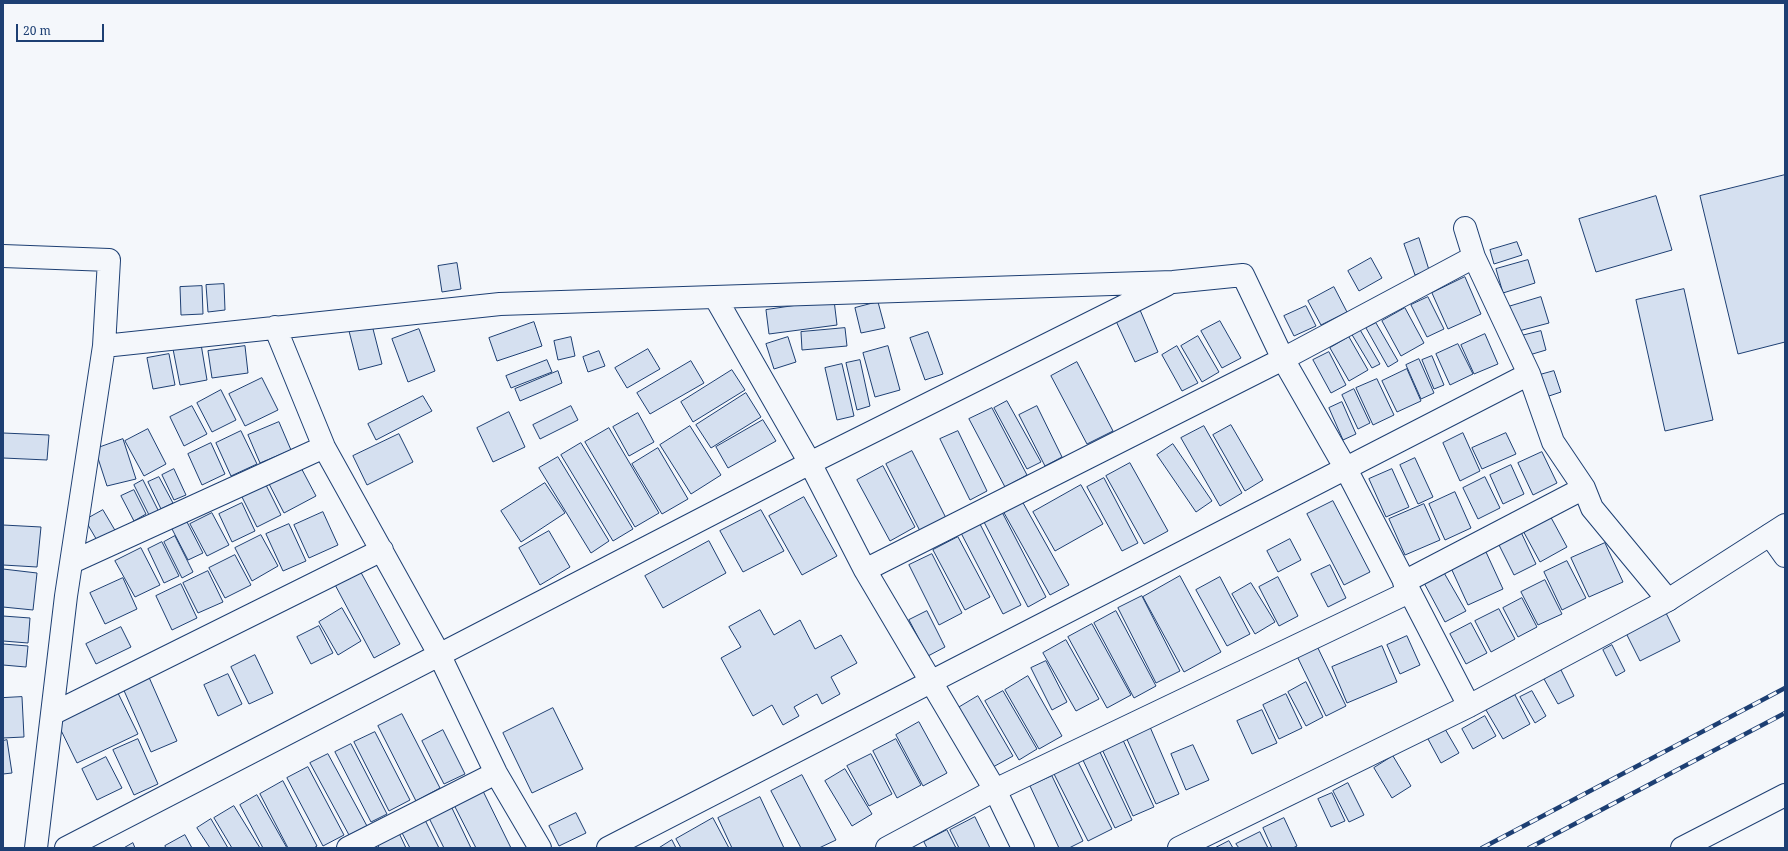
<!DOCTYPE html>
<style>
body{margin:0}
#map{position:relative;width:1788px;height:851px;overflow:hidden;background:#f4f7fb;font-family:"Noto Serif",serif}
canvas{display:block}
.frame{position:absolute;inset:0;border:4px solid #1d3f73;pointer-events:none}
.scale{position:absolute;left:16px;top:24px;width:88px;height:18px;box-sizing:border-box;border:2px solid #1d3f73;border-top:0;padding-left:5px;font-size:12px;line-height:14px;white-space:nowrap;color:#1d3f73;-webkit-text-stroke:3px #f4f7fb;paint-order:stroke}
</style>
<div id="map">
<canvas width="1788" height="851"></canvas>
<div class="frame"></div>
<div class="scale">20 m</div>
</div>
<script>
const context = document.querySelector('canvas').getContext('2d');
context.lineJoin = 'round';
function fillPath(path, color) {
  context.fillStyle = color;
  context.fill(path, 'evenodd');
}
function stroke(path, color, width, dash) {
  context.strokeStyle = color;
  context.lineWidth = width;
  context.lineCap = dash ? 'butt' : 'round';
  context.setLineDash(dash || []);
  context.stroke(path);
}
const building = new Path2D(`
 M1785,175v167l-47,12 -38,-158z
 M1656,196l16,54 -76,22 -17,-53z
 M1419,238l10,32 -14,5 -11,-31z
 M1517,242l5,13 -28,9 -4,-14z
 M1371,258l11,20 -23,13 -11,-20z
 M1528,260l7,23 -32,10 -7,-24z
 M457,263l4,26 -19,3 -4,-26z
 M1465,277l16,37 -33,15 -16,-36z
 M224,284l1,26 -17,2 -2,-27z
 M202,286l1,28 -22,1 -1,-28z
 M1334,287l13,25 -26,13 -13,-24z
 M1684,289l29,131 -48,11 -29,-131z
 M1428,297l16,32 -17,8 -16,-32z
 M1541,297l8,26 -34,9 -7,-25z
 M834,300l3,25 -68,9 -3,-24z
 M878,302l7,26 -24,5 -6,-25z
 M1306,306l10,20 -22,10 -10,-20z
 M1405,308l19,35 -23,13 -19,-35z
 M1140,310l18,42 -23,10 -19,-41z
 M1220,321l21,37 -19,10 -21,-37z
 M534,322l8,24 -45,15 -8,-23z
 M1376,323l22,38 -10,6 -22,-39z
 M372,325l10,39 -23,6 -10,-39z
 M845,328l2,18 -45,4 -1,-18z
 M1359,328l21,36 -8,4 -21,-35z
 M419,329l16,42 -27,11 -16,-43z
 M1541,331l5,19 -20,6 -5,-20z
 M928,332l15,42 -18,6 -15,-42z
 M1485,334l13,30 -24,10 -13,-29z
 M1198,336l21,36 -17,10 -21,-36z
 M571,337l4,19 -17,4 -4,-19z
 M788,337l8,25 -22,7 -8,-25z
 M1349,337l19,33 -19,11 -19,-33z
 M201,344l6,36 -27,5 -7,-36z
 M1458,344l15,30 -23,11 -14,-31z
 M245,346l3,27 -36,5 -4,-27z
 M888,346l12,44 -25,7 -12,-44z
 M1177,346l21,37 -16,8 -20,-36z
 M648,349l12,20 -33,19 -12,-20z
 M599,351l6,15 -17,6 -5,-15z
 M1329,352l17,33 -15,8 -18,-33z
 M169,354l6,31 -22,4 -6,-31z
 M1432,356l12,29 -10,4 -12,-29z
 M1419,359l15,34 -13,6 -15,-34z
 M547,360l5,12 -41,16 -5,-12z
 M860,360l10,46 -13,4 -11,-47z
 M691,361l13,22 -54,31 -13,-21z
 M1077,362l36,69 -26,13 -36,-68z
 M842,364l12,52 -17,4 -12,-52z
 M1407,369l14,32 -24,11 -15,-31z
 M732,370l13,20 -52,32 -12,-20z
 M558,371l4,12 -42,18 -5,-12z
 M1554,371l7,21 -18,6 -7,-22z
 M262,378l16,32 -33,16 -16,-32z
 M1377,379l17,36 -21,10 -17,-37z
 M1354,389l16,34 -12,6 -16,-34z
 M221,390l15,30 -24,12 -15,-29z
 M746,393l15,24 -50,31 -15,-23z
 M423,396l9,15 -56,29 -8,-16z
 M1007,401l34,61 -14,7 -33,-61z
 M1342,402l14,32 -13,6 -14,-32z
 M192,406l15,28 -23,12 -14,-29z
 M571,406l7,14 -38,19 -7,-14z
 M1037,406l25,51 -17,9 -26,-51z
 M992,408l35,67 -22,12 -36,-68z
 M509,412l16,35 -32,15 -16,-34z
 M638,413l16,29 -25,14 -16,-29z
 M763,420l13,21 -48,27 -12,-21z
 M279,422l12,28 -31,13 -12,-28z
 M1231,425l32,55 -18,11 -32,-56z
 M690,426l31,49 -30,19 -31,-49z
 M1204,426l38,67 -22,13 -39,-68z
 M609,428l50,85 -24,14 -50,-85z
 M148,429l18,35 -22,12 -19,-35z
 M241,431l16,33 -26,12 -15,-33z
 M958,431l29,60 -17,9 -30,-61z
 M3,433l46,2 -2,25 -44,-2z
 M1463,433l17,38 -20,10 -17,-38z
 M1506,433l10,21 -34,15 -10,-21z
 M399,434l14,28 -46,23 -14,-29z
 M123,439l13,40 -29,7 -12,-37z
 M211,443l14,31 -23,11 -14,-31z
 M581,443l52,86 -20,12 -52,-86z
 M1173,444l39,57 -16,11 -39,-57z
 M658,448l30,51 -26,15 -30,-50z
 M912,451l34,67 -26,13 -34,-67z
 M1542,452l15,31 -24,12 -15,-32z
 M558,457l51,84 -18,12 -52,-85z
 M1415,458l18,39 -15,7 -18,-39z
 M298,462l18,34 -32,17 -18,-35z
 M1130,463l38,68 -24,13 -38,-68z
 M1511,465l13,29 -21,10 -13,-29z
 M883,466l32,61 -25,14 -33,-61z
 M174,469l12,26 -12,5 -12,-25z
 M1392,469l17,38 -23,10 -17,-38z
 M159,477l14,26 -12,6 -13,-27z
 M1485,477l15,31 -22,11 -15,-31z
 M1104,478l34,65 -16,8 -35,-64z
 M143,480l17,34 -9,5 -17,-34z
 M265,483l16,32 -24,12 -16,-32z
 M545,483l20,30 -44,29 -20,-31z
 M1081,485l22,39 -48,27 -22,-39z
 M134,490l12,24 -12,7 -13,-25z
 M1455,492l16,36 -26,12 -16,-36z
 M804,497l33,59 -35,19 -33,-59z
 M1022,501l47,84 -19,10 -47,-84z
 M1333,501l37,71 -26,13 -37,-71z
 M242,503l13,28 -23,11 -13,-28z
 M1424,504l16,36 -35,15 -16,-36z
 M103,510l13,22 -18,10 -13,-22z
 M761,510l23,41 -41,21 -23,-41z
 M323,512l15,33 -29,13 -15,-33z
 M1002,512l44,85 -18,10 -44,-85z
 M1548,512l19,35 -27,15 -19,-35z
 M212,513l17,32 -22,11 -17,-32z
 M187,522l16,31 -15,7 -16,-31z
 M289,524l17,37 -23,10 -17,-37z
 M980,524l41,81 -18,9 -42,-81z
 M3,525l38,2 -4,40 -34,-2z
 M1520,530l16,34 -22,11 -17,-34z
 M549,531l21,36 -30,18 -21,-37z
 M261,535l17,31 -26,15 -17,-33z
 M175,536l18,36 -11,6 -18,-36z
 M958,537l32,60 -25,13 -32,-60z
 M1290,539l11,21 -23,12 -11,-21z
 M709,541l17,32 -63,35 -18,-32z
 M162,542l17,34 -15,7 -16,-34z
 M1605,543l18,39 -34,15 -18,-39z
 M141,548l19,37 -25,12 -20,-36z
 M1486,552l17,37 -35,16 -17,-37z
 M932,554l30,59 -23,12 -30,-60z
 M235,555l16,30 -26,13 -16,-30z
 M1567,561l19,37 -24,12 -18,-38z
 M1330,565l16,33 -18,9 -17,-33z
 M358,567l42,77 -26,14 -41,-77z
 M3,569l34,4 -4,37 -30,-3z
 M208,571l15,31 -25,11 -15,-30z
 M1443,571l23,40 -21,11 -22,-41z
 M1180,576l41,76 -37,20 -41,-75z
 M1220,577l30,57 -23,12 -31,-56z
 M1278,577l20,39 -19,10 -20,-39z
 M123,578l14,31 -32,15 -15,-31z
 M1545,580l17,34 -24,11 -17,-33z
 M1251,583l24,39 -20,12 -23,-40z
 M181,584l16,34 -25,12 -16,-34z
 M1142,596l38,75 -24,12 -38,-75z
 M1522,598l15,29 -19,10 -15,-29z
 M342,608l19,33 -23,14 -19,-33z
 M1499,609l16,30 -24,13 -16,-31z
 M760,610l14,25 26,-15 15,29 26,-14 16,28 -26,14 9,17 -18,10 -5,-10 -23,13 5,9 -16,9 -11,-20 -19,11 -32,-58 20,-11 -12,-20z
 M927,611l18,36 -17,9 -19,-36z
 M1116,611l40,75 -22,12 -40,-75z
 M1666,613l14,28 -40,20 -14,-28z
 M3,616l27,2 -2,25 -25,-2z
 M1471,623l16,30 -21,11 -16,-30z
 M1092,624l39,71 -24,13 -39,-71z
 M319,626l14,27 -22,11 -14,-27z
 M121,627l10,20 -35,17 -10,-20z
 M1407,636l13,29 -20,9 -13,-29z
 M1066,640l33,59 -23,12 -33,-58z
 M1315,642l31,64 -20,10 -31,-64z
 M3,644l25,2 -2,21 -23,-2z
 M1612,645l13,26 -9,5 -13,-26z
 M1382,646l15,36 -50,21 -15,-36z
 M255,655l18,38 -24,11 -18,-37z
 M1046,661l21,41 -15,8 -21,-42z
 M1561,670l13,26 -16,8 -14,-25z
 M228,674l14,30 -24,12 -14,-31z
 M148,675l29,66 -26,11 -29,-66z
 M1028,676l34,60 -23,13 -34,-59z
 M1306,682l17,35 -17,9 -18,-34z
 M116,689l22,45 -61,29 -22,-45z
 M1003,691l34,58 -18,11 -34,-59z
 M1532,691l14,25 -11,7 -15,-26z
 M1286,694l16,34 -23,11 -16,-34z
 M1515,695l15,29 -27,15 -17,-29z
 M978,696l35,60 -20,11 -35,-59z
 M22,697l2,40 -21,1v-40z
 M553,708l30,61 -51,24 -29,-60z
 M1262,710l15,33 -25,11 -15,-33z
 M402,714l38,74 -24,13 -38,-75z
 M1485,716l11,20 -23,13 -11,-20z
 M919,722l28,51 -24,13 -27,-51z
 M1150,727l29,67 -23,10 -30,-67z
 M1445,729l14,24 -18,10 -13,-24z
 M443,730l22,44 -21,10 -22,-43z
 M375,732l35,68 -21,11 -35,-69z
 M1122,738l32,69 -21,9 -32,-69z
 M138,739l20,45 -24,11 -21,-45z
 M896,739l25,46 -24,13 -24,-47z
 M7,740l5,33 -9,1v-33z
 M351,744l36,70 -16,8 -36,-70z
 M1193,745l16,35 -23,10 -15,-36z
 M1099,750l33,70 -17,8 -33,-70z
 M328,754l39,72 -18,9 -39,-72z
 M871,754l21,40 -23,12 -22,-40z
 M1393,756l18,30 -19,12 -18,-30z
 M106,757l16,31 -25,12 -15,-31z
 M1077,760l35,69 -24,12 -35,-69z
 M308,767l36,68 -21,11 -36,-68z
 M845,769l27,45 -20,12 -27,-45z
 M802,775l34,65 -17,8h-18l-30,-57z
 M1052,776l31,65 -14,7h-10l-29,-62z
 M283,781l34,65 -3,2h-26l-28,-54z
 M1348,783l16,32 -15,7 -16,-31z
 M481,787l30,61h-35l-24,-47z
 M1332,793l13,28 -14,6 -13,-28z
 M257,795l30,53h-24l-23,-43z
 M760,797l24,51h-52l-14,-30z
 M234,806l26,42h-28l-18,-30z
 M451,806l20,42h-27l-16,-32z
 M576,813l10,20 -27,13 -10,-20z
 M975,817l15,31h-31l-9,-18z
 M713,818l16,30h-48l-5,-9z
 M1284,818l13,28 -4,2h-21l-9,-20z
 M211,819l17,29h-18l-13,-20z
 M425,820l14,28h-29l-9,-17z
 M947,830l9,18h-29l-3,-6z
 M1260,832l8,16h-29l-3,-4z
 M399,833l7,15h-27l-2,-5z
 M185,835l7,13h-26l-1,-2z
 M672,840l4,8h-17z
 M1229,841l4,7h-18z
 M133,843l2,5h-11z`);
fillPath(building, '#d5e0f0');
stroke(building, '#1d3f73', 1);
const minor = new Path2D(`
 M3,256l106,4 -5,86
 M715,297l95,166 55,107 130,220 28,58
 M275,327l49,120 115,207 57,119 44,75
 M1770,535l15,21
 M72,562l252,-115
 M865,570l418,-211 191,-102
 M52,714l330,-164
 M36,848l30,-252 38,-250 396,-42 673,-22 70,-7 40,84 63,110 123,237
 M66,848l744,-385 356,-178
 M348,848l148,-75
 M608,848l921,-474
 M887,848l108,-58 414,-198 -5,-10 180,-94
 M1179,848l290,-142 199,-106 -76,-92 -8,-20 -31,-46 -24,-68 -55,-117 -9,-29`);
const tertiary = new Path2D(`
 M1668,600l117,-75
 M1682,848l103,-53`);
stroke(minor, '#1d3f73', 24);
stroke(tertiary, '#1d3f73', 24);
stroke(minor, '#f4f7fb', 22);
stroke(tertiary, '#f4f7fb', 22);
const rail = new Path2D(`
 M1482,848l303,-160
 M1529,848l256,-135`);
stroke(rail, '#1d3f73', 4.5);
stroke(rail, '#f4f7fb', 3, [9]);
</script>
